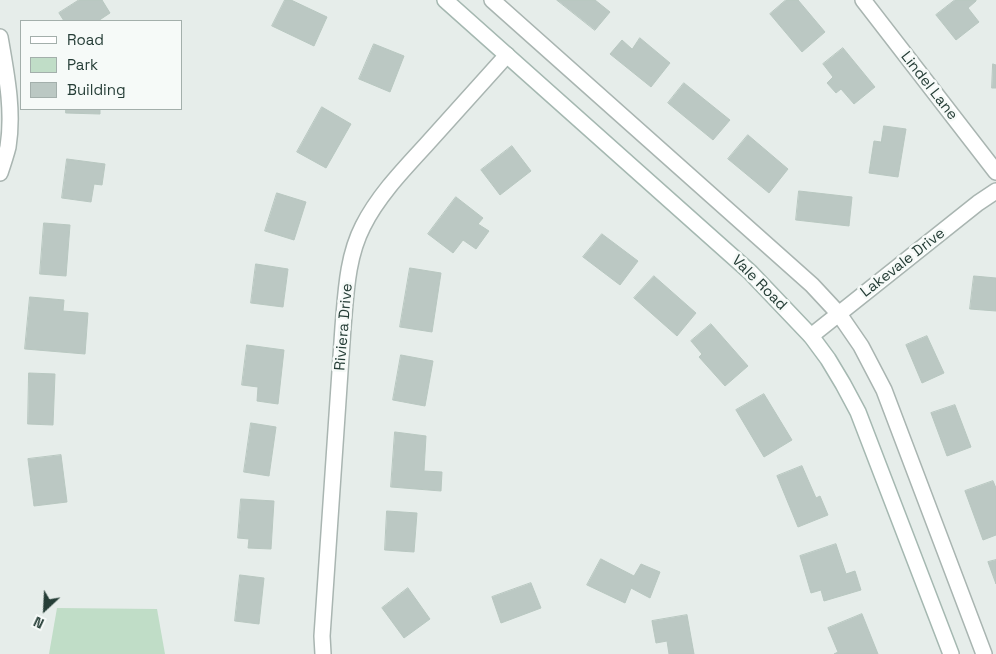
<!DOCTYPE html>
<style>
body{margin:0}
#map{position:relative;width:996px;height:654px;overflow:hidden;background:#e6edea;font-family:"Space Grotesk",sans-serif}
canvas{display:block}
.legend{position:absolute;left:20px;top:20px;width:162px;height:90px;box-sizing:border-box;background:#f6faf8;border:1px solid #a3afab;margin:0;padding:6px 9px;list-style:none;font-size:15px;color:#263e37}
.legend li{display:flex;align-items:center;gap:10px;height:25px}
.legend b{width:25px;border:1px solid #a3afab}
.north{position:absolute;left:20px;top:584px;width:50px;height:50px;-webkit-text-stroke:4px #f6faf8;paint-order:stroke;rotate:205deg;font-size:14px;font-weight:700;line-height:20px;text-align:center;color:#263e37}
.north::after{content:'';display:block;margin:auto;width:18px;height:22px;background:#263e37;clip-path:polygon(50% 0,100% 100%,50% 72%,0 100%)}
</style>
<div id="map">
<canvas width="996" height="654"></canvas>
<ul class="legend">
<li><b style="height:6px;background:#fff"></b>Road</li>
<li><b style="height:14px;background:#c0ddc7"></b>Park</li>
<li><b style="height:14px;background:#bbc8c3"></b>Building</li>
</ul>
<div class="north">N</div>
</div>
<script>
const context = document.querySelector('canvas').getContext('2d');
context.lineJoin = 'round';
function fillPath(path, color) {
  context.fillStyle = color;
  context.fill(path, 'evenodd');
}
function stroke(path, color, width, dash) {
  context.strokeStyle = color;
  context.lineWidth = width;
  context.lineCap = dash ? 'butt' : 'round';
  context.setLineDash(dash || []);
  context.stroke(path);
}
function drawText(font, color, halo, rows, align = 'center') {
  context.font = font + ' "Space Grotesk",sans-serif';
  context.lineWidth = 5;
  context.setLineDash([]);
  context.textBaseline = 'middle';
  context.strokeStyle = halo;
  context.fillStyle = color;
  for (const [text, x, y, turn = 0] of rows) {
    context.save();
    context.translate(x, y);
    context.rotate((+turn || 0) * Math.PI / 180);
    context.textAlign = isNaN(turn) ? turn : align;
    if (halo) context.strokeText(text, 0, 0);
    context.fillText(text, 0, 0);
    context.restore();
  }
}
fillPath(new Path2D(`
 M57,608l100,1 8,45h-116z`), '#c0ddc7');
const building = new Path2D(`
 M79,0h23l8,13 -12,8h-34l-5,-8z
 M285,0h6l36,17 -13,29 -42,-20z
 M557,0h38l15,12 -15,18z
 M786,0h12l27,32 -23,20 -32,-38z
 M955,0h21v1l-8,7 11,14 -23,18 -20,-25z
 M640,38l30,25 -19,24 -41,-33 12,-14 10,9z
 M374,44l30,12 -14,36 -31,-13z
 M843,48l32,39 -21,17 -13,-15 -5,4 -9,-10 6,-6 -10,-13z
 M993,64l3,1v23h-4z
 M684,83l46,37 -17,20 -45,-37z
 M322,107l29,17 -25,44 -29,-16z
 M66,109h34v5l-34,-1z
 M884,126l22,3 -8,48 -29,-4 5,-32 7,1z
 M748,135l40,34 -19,24 -41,-34z
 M512,146l19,25 -31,24 -19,-25z
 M67,159l38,5 -3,21 -8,-1 -3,18 -29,-4z
 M799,191l53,6 -3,29 -53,-6z
 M277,193l29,9 -12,38 -29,-9z
 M456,197l27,21 -5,6 11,7 -13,18 -13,-9 -10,13 -25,-19z
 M44,223l26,2 -4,51 -26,-2z
 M602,234l36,27 -18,24 -37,-28z
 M256,264l32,5 -5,38 -32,-4z
 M410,268l31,5 -9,59 -32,-5z
 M654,276l42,37 -19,23 -43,-38z
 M974,276l22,2v33l-26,-2z
 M30,297l34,3 -1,11 25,2 -3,41 -60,-5z
 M711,324l37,42 -23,20 -26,-29 3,-3 -11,-13z
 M927,336l17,37 -22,10 -16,-38z
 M247,345l37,5 -6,54 -21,-3 1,-14 -16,-2z
 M401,355l32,6 -8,45 -32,-6z
 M29,373l26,1 -2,51 -25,-1z
 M764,394l28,46 -28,17 -28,-47z
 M955,405l16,42 -24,9 -16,-43z
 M251,423l25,4 -7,49 -25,-4z
 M395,432l31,4 -2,35 18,1 -1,19 -50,-4z
 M61,455l6,47 -33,4 -6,-47z
 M802,466l14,32 4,-2 8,19 -30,12 -21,-51z
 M993,481l3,7v47l-13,5 -18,-49z
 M241,499l33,2 -3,48 -23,-1 1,-9 -11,-1z
 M387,511l30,2 -3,39 -29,-2z
 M836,544l10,30 9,-3 6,19 -37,11 -3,-11 -10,3 -11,-37z
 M601,559l33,17 7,-12 19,8 -10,26 -19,-10 -6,15 -38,-18z
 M996,560v24l-8,-22z
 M240,575l24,3 -5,46 -24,-3z
 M531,583l10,25 -40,15 -9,-26z
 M408,588l22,31 -26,19 -22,-30z
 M862,614l16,40h-44l4,-2 -10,-24z
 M687,615l7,39h-25l-2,-13 -11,2 -4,-22z`);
fillPath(building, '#bbc8c3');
stroke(building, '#b8c7c0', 1);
const minor = new Path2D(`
 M492,0l320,285 27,29 22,32 23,44 100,264
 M863,0l133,172
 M0,37c6,35 14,73 8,110 -2,8 -5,17 -8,26
 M811,336l167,-133 18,-12
 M323,654l-1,-18 21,-309c3,-34 4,-70 20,-101 15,-30 40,-56 63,-81 27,-30 54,-60 81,-90`);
const secondary = new Path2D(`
 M445,0l305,272 61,64 17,23 15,25 15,28 93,242`);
stroke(minor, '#a9b5b1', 18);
stroke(secondary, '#a5b8b1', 18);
stroke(minor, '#fff', 15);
stroke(secondary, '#fff', 15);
drawText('15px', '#263e37', '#f6faf8', [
 ["Lindel Lane",929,86,52],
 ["Lakevale Drive",903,263,-38],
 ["Vale Road",759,283,45],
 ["Riviera Drive",344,327,-85]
]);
</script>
